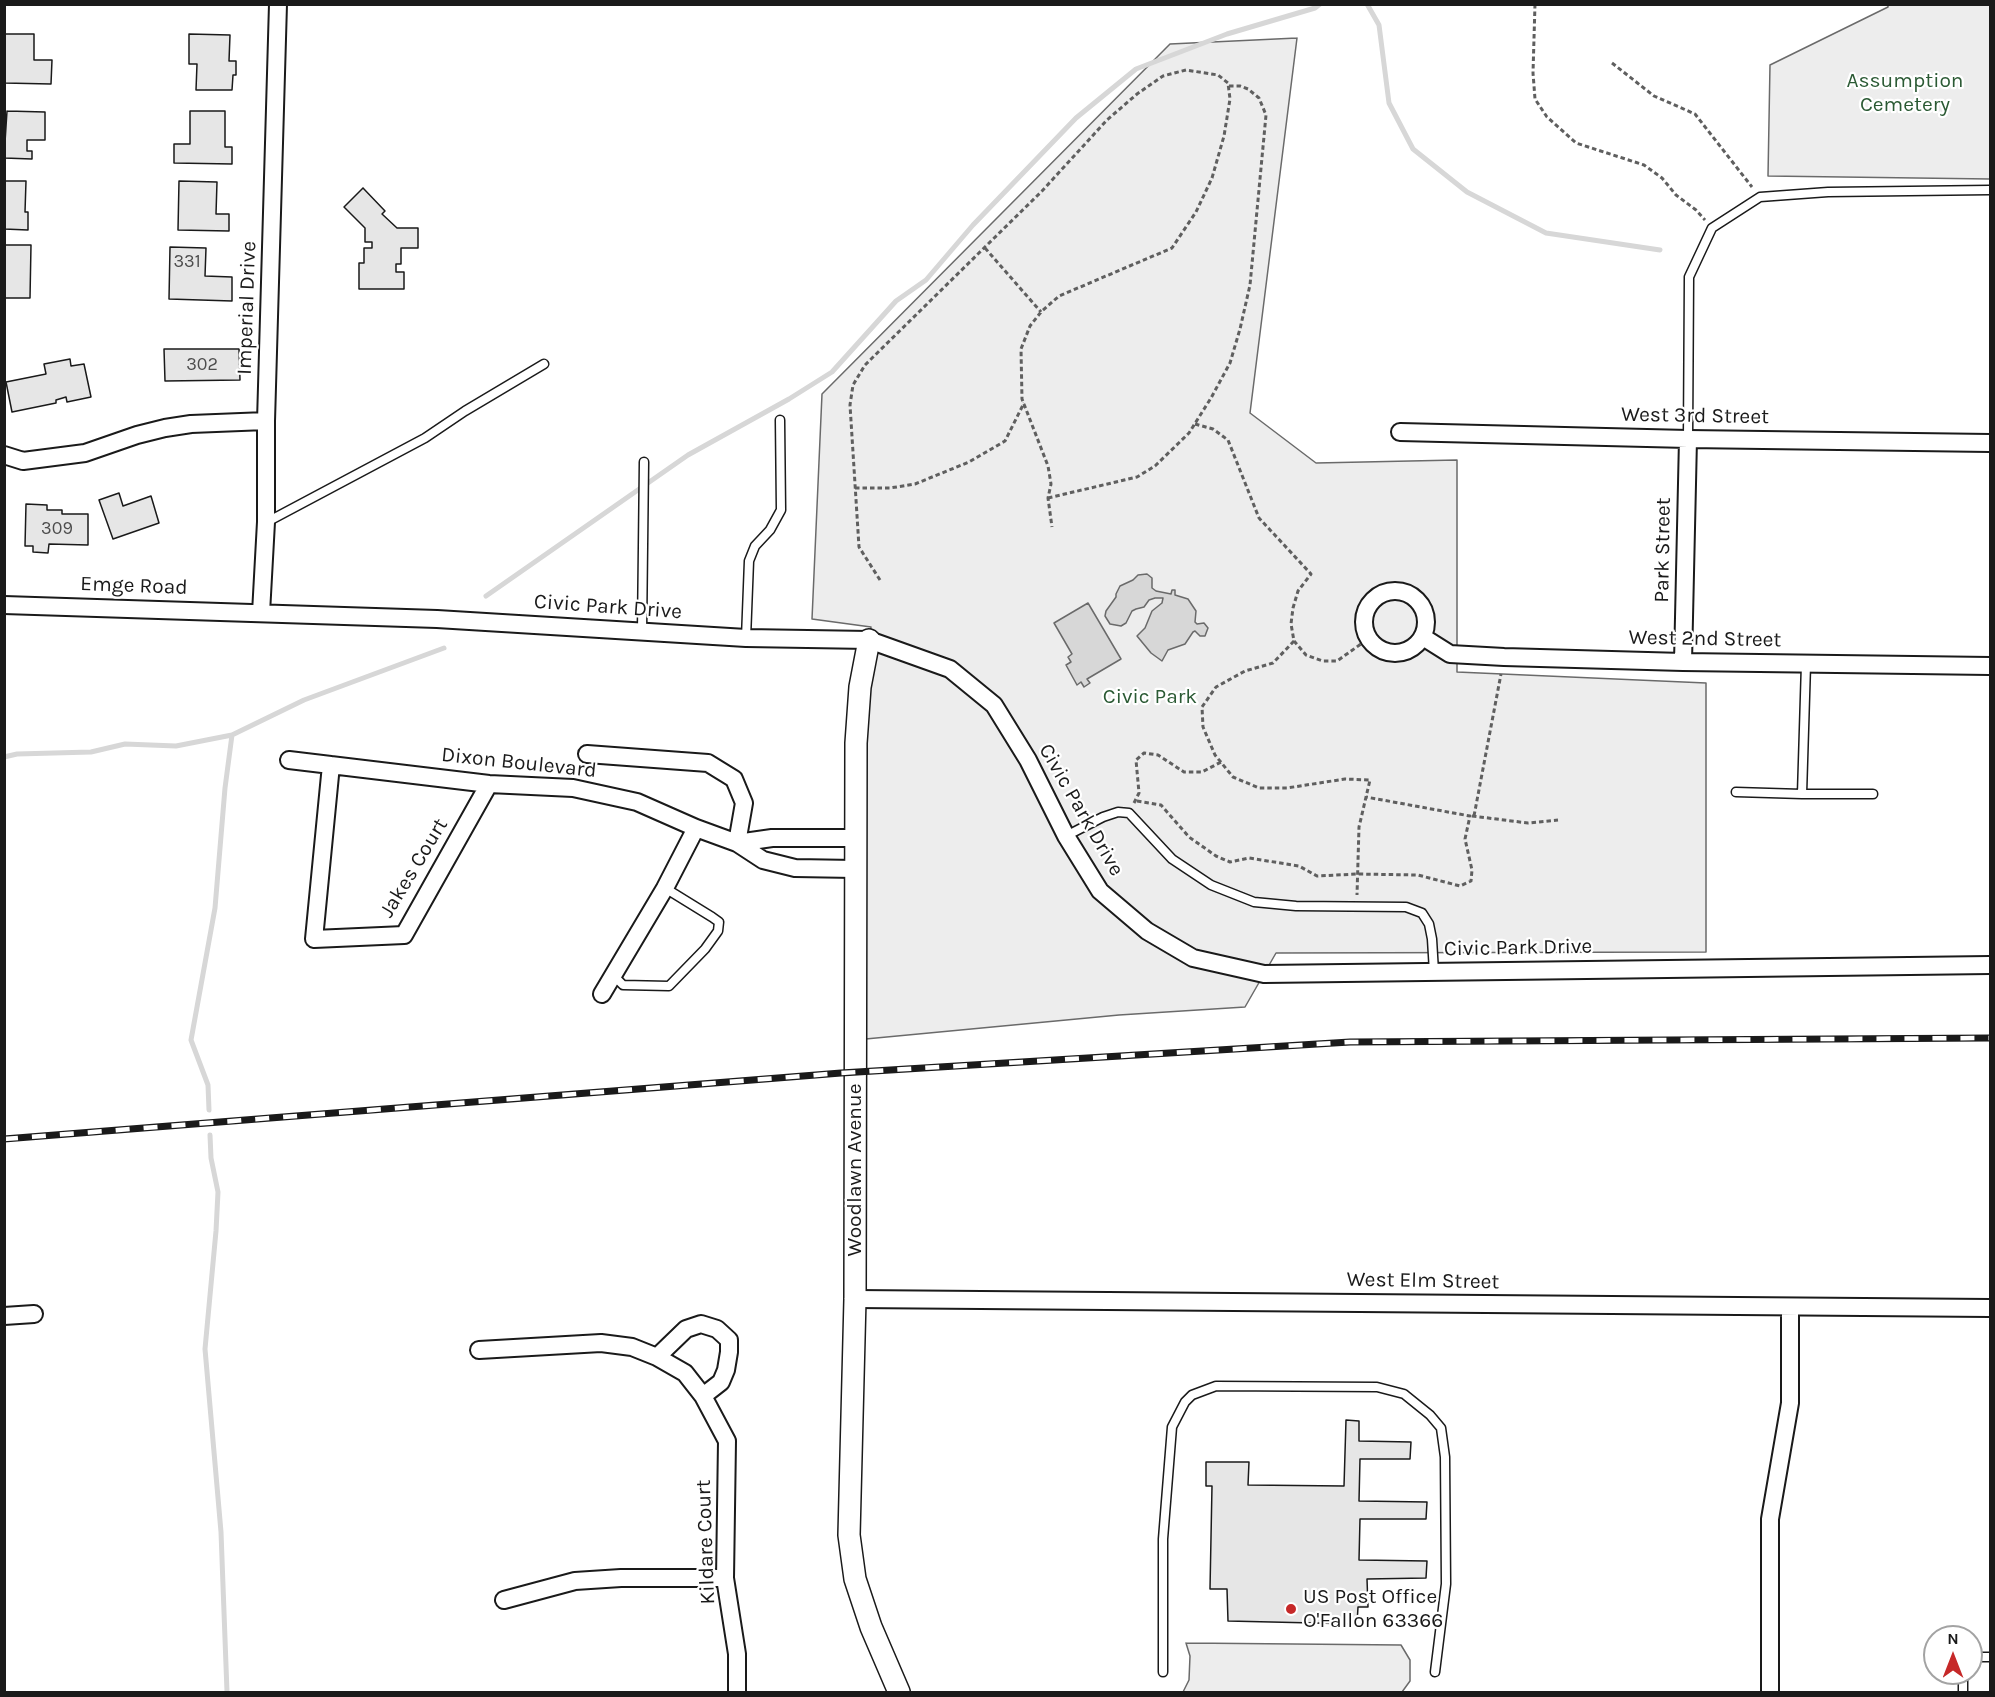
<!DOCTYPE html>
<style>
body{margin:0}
#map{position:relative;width:1995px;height:1697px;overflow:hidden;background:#fff;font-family:Karla,sans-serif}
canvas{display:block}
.frame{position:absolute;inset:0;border:6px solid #1a1a1a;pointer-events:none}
.north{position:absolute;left:1923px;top:1625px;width:60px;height:60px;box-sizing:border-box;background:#fff;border:2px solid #a3a3a3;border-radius:50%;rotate:0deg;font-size:16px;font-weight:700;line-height:24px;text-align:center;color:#1a1a1a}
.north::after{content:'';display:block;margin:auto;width:21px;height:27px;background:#c62828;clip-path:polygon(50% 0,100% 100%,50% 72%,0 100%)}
</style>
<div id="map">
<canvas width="1995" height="1697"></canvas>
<div class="frame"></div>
<div class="north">N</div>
</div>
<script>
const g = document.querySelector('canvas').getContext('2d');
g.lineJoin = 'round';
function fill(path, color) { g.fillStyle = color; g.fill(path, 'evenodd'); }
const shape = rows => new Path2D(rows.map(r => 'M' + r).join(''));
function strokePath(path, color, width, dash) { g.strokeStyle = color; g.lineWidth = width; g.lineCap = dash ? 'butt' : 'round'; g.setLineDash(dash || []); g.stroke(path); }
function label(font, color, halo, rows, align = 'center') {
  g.font = font + ' Karla,sans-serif'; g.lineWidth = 4.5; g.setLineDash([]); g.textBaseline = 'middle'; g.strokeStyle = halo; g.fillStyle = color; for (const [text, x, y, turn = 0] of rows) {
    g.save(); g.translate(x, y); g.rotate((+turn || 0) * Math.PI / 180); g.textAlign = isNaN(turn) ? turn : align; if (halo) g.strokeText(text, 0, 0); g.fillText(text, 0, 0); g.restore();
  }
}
const built = shape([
 [1888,5,1990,5,1990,179,1768,176,1770,65,1888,7,1888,5],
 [1297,38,1250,413,1316,463,1457,460,1457,672,1706,683,1706,952,1276,953,1245,1007,1119,1015,855,1040,860,687,871,627,812,619,822,394,1170,44,1297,38],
 [1186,1643,1401,1645,1410,1660,1410,1681,1402,1692,1183,1692,1189,1680,1190,1656,1186,1643]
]);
fill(built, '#ededed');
strokePath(built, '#6a6a6a', 1.5);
const water = shape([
 [1147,574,1152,578,1152,588,1156,591,1171,594,1172,590,1175,590,1175,595,1188,599,1196,611,1195,622,1197,624,1204,623,1208,628,1205,636,1200,636,1195,631,1193,632,1185,644,1168,650,1162,661,1151,653,1137,636,1145,628,1152,611,1162,603,1163,598,1155,598,1149,600,1144,607,1136,609,1132,611,1126,623,1121,626,1110,624,1105,616,1106,611,1116,597,1116,594,1120,586,1133,580,1138,575,1147,574],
 [1088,603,1121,659,1087,679,1090,683,1084,687,1081,682,1077,685,1066,665,1071,662,1068,657,1072,654,1054,623,1088,603]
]);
fill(water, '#d7d7d7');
strokePath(water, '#6a6a6a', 1.5);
strokePath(shape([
 [1367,4,1379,25,1389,103,1413,149,1467,192,1546,233,1660,250],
 [486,596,688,455,789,399,832,372,896,301,926,280,973,225,1076,118,1136,69,1227,34,1315,8,1320,4],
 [4,757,17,754,91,752,125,744,176,746,232,735,304,700,444,648],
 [209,1110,208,1085,191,1040,215,908,225,788,232,735],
 [210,1135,211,1158,218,1192,216,1231,205,1349,221,1532,227,1692]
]), '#d7d7d7', 5);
const building = shape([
 [5,34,34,34,34,60,52,60,51,84,4,83,5,34],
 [189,34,230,35,229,61,236,61,236,75,233,75,232,90,196,90,197,64,189,64,189,34],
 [7,111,45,112,45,140,27,140,27,151,32,151,32,159,4,158,7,111],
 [190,111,225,111,225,147,232,147,232,164,174,163,174,144,190,144,190,111],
 [4,181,26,181,25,212,28,212,28,230,4,229,4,181],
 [179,181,217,182,216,214,229,214,229,231,178,230,179,181],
 [363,188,385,211,382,214,397,228,418,228,418,248,401,248,401,264,396,264,396,272,404,272,404,289,359,289,359,263,364,263,364,248,372,248,372,242,365,242,365,228,344,207,363,188],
 [4,245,31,245,30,298,4,298,4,245],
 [170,247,206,248,205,276,232,277,232,301,169,299,170,247],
 [164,349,239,349,240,380,165,381,164,349],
 [70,359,71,366,84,364,91,397,67,402,66,397,56,400,56,403,12,412,6,382,46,374,44,364,70,359],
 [119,493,123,506,151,496,159,523,113,539,99,500,119,493],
 [26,504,47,505,47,510,62,510,62,514,88,514,88,545,49,544,48,553,33,552,33,546,25,546,26,504],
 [1346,1420,1359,1421,1359,1441,1411,1442,1410,1459,1360,1459,1359,1501,1427,1502,1426,1519,1360,1519,1359,1560,1427,1561,1426,1578,1367,1579,1368,1607,1358,1607,1357,1624,1228,1621,1227,1589,1210,1589,1212,1486,1206,1486,1206,1462,1249,1462,1248,1485,1344,1486,1346,1420]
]);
fill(building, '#e6e6e6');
strokePath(building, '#1a1a1a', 1.5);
const service = shape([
 [1688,439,1689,277,1712,228,1760,197,1828,192,1990,190],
 [267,522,425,438,465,411,544,364],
 [642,631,644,462],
 [746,638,749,561,755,546,770,530,781,510,780,420],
 [1806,664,1802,794,1873,794],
 [1736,792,1802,794],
 [1066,836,1103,817,1118,812,1129,813,1172,859,1211,885,1254,902,1296,906,1406,907,1422,913,1429,924,1432,939,1434,972],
 [613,975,623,985,669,986,705,949,718,931,719,922,712,917,665,888],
 [1971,1657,1990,1657],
 [1163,1672,1163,1539,1172,1427,1185,1402,1192,1395,1216,1386,1377,1387,1404,1394,1430,1415,1441,1428,1445,1457,1446,1584,1435,1672],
 [1963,1673,1963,1692]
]);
const minor = shape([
 [1400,432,1688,439,1990,443],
 [4,455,23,461,85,453,137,435,165,428,191,424,266,421],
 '1364 622a31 31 0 1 1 62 0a31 31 0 1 1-62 0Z',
 [4,605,437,619,746,638,869,640,950,669,994,705,1028,760,1066,836,1100,891,1147,931,1193,958,1264,974,1990,965],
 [261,613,266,522,266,421,278,4],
 [1423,637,1450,654,1504,657,1683,662,1990,666],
 [1683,662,1688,439],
 [587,754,708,763,734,779,744,803,737,843],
 [289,760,489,784,573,788,637,802,696,828,737,843,763,860,795,868,855,869],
 [331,765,314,939,404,935,489,784],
 [737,843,772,838,856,838],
 [602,994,665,888,696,828],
 [855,1299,1990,1308],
 [4,1316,34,1314],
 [479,1350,601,1343,632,1347,657,1357,685,1373,703,1396,727,1441,725,1578,737,1654,737,1692],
 [657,1357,686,1329,701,1324,717,1329,729,1340,729,1352,726,1370,721,1382,703,1396],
 [504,1600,575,1581,621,1578,725,1578],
 [1770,1692,1770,1519,1790,1403,1790,1307]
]);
const tertiary = shape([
 [869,640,860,687,856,743,855,1299,849,1535,855,1579,871,1627,899,1692]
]);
strokePath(service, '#1a1a1a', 11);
strokePath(minor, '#1a1a1a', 20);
strokePath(tertiary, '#1a1a1a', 24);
strokePath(shape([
 [1535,4,1533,73,1535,99,1547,117,1576,143,1644,165,1662,178,1676,195,1696,210,1705,220],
 [1612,63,1654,96,1695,114,1752,187],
 [985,248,1041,312],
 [1195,424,1213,429,1228,440,1259,518,1311,574,1298,591,1293,608,1291,624,1294,641,1306,655,1323,661,1337,661,1368,639],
 [855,488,890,488,915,484,969,462,1005,441,1024,403],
 [1048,498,1137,477,1155,466,1189,433,1211,398,1230,363,1240,329,1250,285,1266,115,1259,98,1248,89,1240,86,1228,86],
 [880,580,859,547,850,405,853,385,865,365,1042,191,1107,120,1137,94,1163,76,1186,70,1218,75,1228,83,1230,99,1224,136,1212,178,1196,212,1172,248,1059,296,1041,312,1030,326,1021,349,1022,399,1048,466,1051,484,1048,498,1052,527],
 [1294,641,1273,663,1245,671,1216,687,1202,707,1203,727,1215,755,1233,777,1259,788,1287,788,1345,779,1370,780,1359,827,1357,895],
 [1137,801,1161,805,1189,837,1216,856,1230,862,1249,858,1299,866,1317,876,1358,874,1418,875,1460,886,1471,881,1472,870,1465,839,1470,816,1366,797],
 [1134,803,1139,793,1136,760,1144,753,1158,755,1184,772,1202,772,1221,762],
 [1472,816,1528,823,1558,820],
 [1474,816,1501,674]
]), '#5f5f5f', 3, [4.5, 3]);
strokePath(service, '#fff', 8);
strokePath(minor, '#fff', 16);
strokePath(tertiary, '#fff', 21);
const rail = shape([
 [4,1139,841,1073,1350,1042,1990,1038]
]);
strokePath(rail, '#1a1a1a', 7);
strokePath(rail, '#fff', 4.5, [14]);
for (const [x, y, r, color] of [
 [1291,1609,6,"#c62828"]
]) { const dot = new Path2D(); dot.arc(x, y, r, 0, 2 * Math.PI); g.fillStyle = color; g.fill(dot); strokePath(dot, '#fff', 2); }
label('18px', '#4d4d4d', null, [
 ["331",187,262],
 ["302",202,365],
 ["309",57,529]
]);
label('21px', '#2b5a34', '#fff', [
 ["Assumption",1905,81],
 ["Cemetery",1905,105],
 ["Civic Park",1150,697]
]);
label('21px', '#1a1a1a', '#fff', [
 ["Imperial Drive",247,308,-88],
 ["West 3rd Street",1695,416,1],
 ["Park Street",1663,550,-89],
 ["Emge Road",134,586,2],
 ["Civic Park Drive",608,607,4],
 ["West 2nd Street",1705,639,1],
 ["Dixon Boulevard",519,763,6],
 ["Civic Park Drive",1081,810,60],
 ["Jakes Court",414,868,-59],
 ["Civic Park Drive",1518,948,-1],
 ["Woodlawn Avenue",855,1170,-90],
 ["West Elm Street",1423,1281,1],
 ["Kildare Court",706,1542,-92]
]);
label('21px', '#1a1a1a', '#fff', [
 ["US Post Office",1303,1597],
 ["O'Fallon 63366",1303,1621]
], 'left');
</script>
